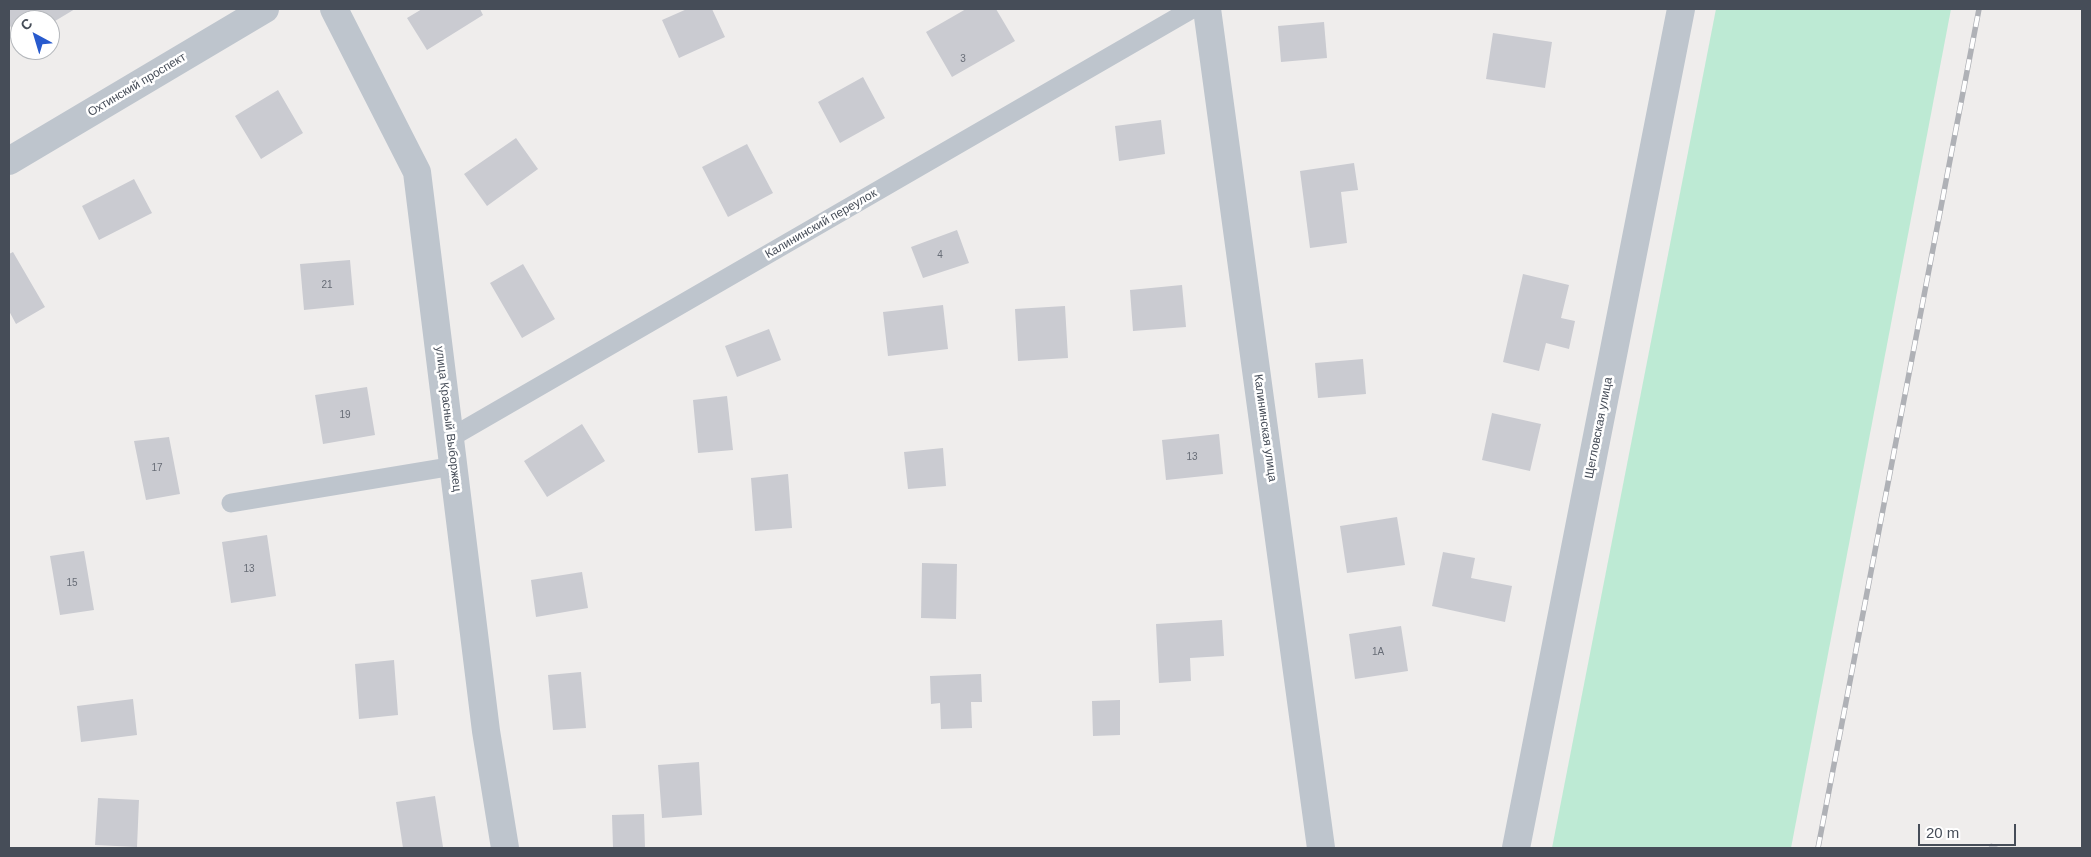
<!DOCTYPE html>
<meta charset="utf-8">
<style>
body{margin:0}
#map{position:relative;width:2091px;height:857px;overflow:hidden;background:#efedec;font-family:Helvetica,sans-serif}
canvas{display:block}
.frame{position:absolute;inset:0;border:10px solid #464d58;pointer-events:none}
.north{position:absolute;left:10px;top:10px;width:50px;height:50px;box-sizing:border-box;background:#fff;border:1px solid #b5b8bc;border-radius:50%;rotate:321deg;font-size:14px;font-weight:700;line-height:20px;text-align:center;color:#464d58}
.north::after{content:'';display:block;margin:auto;width:18px;height:22px;background:#285acd;clip-path:polygon(50% 0,100% 100%,50% 72%,0 100%)}
.scale{position:absolute;left:1918px;top:824px;width:98px;height:22px;box-sizing:border-box;border:2px solid #464d58;border-top:0;padding-left:6px;font-size:15px;line-height:18px;white-space:nowrap;color:#464d58;-webkit-text-stroke:4px #fff;paint-order:stroke}
</style>
<div id="map">
<canvas width="2091" height="857"></canvas>
<div class="frame"></div>
<div class="north">С</div>
<div class="scale">20 m</div>
</div>
<script>
const g = document.querySelector('canvas').getContext('2d');
g.lineJoin = 'round';
function fill(path, color) { g.fillStyle = color; g.fill(path, 'evenodd'); }
const shape = rows => new Path2D(rows.map(r => 'M' + r).join(''));
function strokePath(path, color, width, dash) { g.strokeStyle = color; g.lineWidth = width; g.lineCap = dash ? 'butt' : 'round'; g.setLineDash(dash || []); g.stroke(path); }
function label(font, color, halo, rows, align = 'center') {
  g.font = font + ' Helvetica,sans-serif'; g.lineWidth = 5; g.setLineDash([]); g.textBaseline = 'middle'; g.strokeStyle = halo; g.fillStyle = color; for (const [text, x, y, turn = 0] of rows) {
    g.save(); g.translate(x, y); g.rotate((+turn || 0) * Math.PI / 180); g.textAlign = isNaN(turn) ? turn : align; if (halo) g.strokeText(text, 0, 0); g.fillText(text, 0, 0); g.restore();
  }
}
fill(shape([
 [1716,9,1951,9,1791,848,1552,848]
]), '#bdead4');
fill(shape([
 [9,9,75,9,50,24,50,20,20,20,20,43,9,24],
 [422,9,480,9,483,15,427,50,407,18],
 [687,9,712,9,725,37,679,58,662,20],
 [966,9,996,9,1015,41,952,77,926,32],
 [1324,22,1327,58,1281,62,1278,26],
 [1493,33,1552,42,1545,88,1486,79],
 [863,77,885,118,840,143,818,102],
 [278,90,303,133,261,159,235,116],
 [1161,120,1165,154,1119,161,1115,126],
 [516,138,538,169,487,206,464,174],
 [747,144,773,193,728,217,702,167],
 [1354,163,1358,190,1341,192,1347,243,1310,248,1300,171],
 [134,179,152,213,99,240,82,206],
 [957,230,969,263,923,278,911,247],
 [13,252,45,307,16,324,9,311,9,254],
 [350,260,354,305,304,310,300,264],
 [523,264,555,319,522,338,490,283],
 [1523,274,1569,285,1561,318,1575,321,1569,349,1546,343,1539,371,1503,362],
 [1182,285,1186,327,1133,331,1130,290],
 [943,305,948,349,888,356,883,312],
 [1065,306,1068,358,1018,361,1015,309],
 [769,329,781,360,737,377,725,346],
 [1363,359,1366,394,1318,398,1315,363],
 [367,387,375,435,323,444,315,395],
 [727,396,733,450,698,453,693,400],
 [1492,413,1541,424,1530,471,1482,460],
 [582,424,605,461,547,497,524,461],
 [1219,434,1223,474,1166,480,1162,440],
 [169,437,180,494,146,500,134,441],
 [943,448,946,486,908,489,904,452],
 [788,474,792,528,755,531,751,478],
 [1397,517,1405,565,1347,573,1340,526],
 [267,535,276,596,231,603,222,542],
 [84,551,94,610,60,615,50,556],
 [1443,552,1475,558,1471,578,1512,586,1505,622,1432,606],
 [922,563,957,564,956,619,921,618],
 [582,572,588,608,536,617,531,580],
 [1222,620,1224,656,1190,658,1191,681,1159,683,1156,624],
 [1401,626,1408,671,1355,679,1349,634],
 [394,660,398,715,359,719,355,664],
 [581,672,586,728,553,730,548,675],
 [981,674,982,702,971,702,972,728,941,729,940,703,931,704,930,676],
 [133,699,137,735,81,742,77,706],
 [1120,700,1120,735,1093,736,1092,701],
 [699,762,702,815,662,818,658,765],
 [435,796,443,847,403,848,396,802],
 [98,798,139,800,137,847,95,845],
 [644,814,645,848,613,848,612,815],
 [1991,843,2000,848,1988,848]
]), '#cacbd1');
strokePath(shape([
 [450,438,1192,9],
 [231,503,454,466]
]), '#bec5cd', 19);
strokePath(shape([
 [334,9,417,172,486,731,505,848],
 [1207,9,1321,848],
 [9,161,265,9],
 [1516,848,1681,9]
]), '#bec5cd', 28);
const rail = shape([
 [1818,848,1979,9]
]);
strokePath(rail, '#afb1b6', 5.5);
strokePath(rail, '#fff', 4, [11]);
label('10px', '#676c76', null, [
 ["3",963,59],
 ["4",940,255],
 ["21",327,285],
 ["19",345,415],
 ["13",1192,457],
 ["17",157,468],
 ["13",249,569],
 ["15",72,583],
 ["1А",1378,652]
]);
label('12px', '#464d58', '#fff', [
 ["Охтинский проспект",137,85,-31],
 ["Калининский переулок",821,224,-30],
 ["улица Красный Выборжец",448,419,83],
 ["Калининская улица",1265,428,82],
 ["Щегловская улица",1599,428,-79]
]);
</script>
